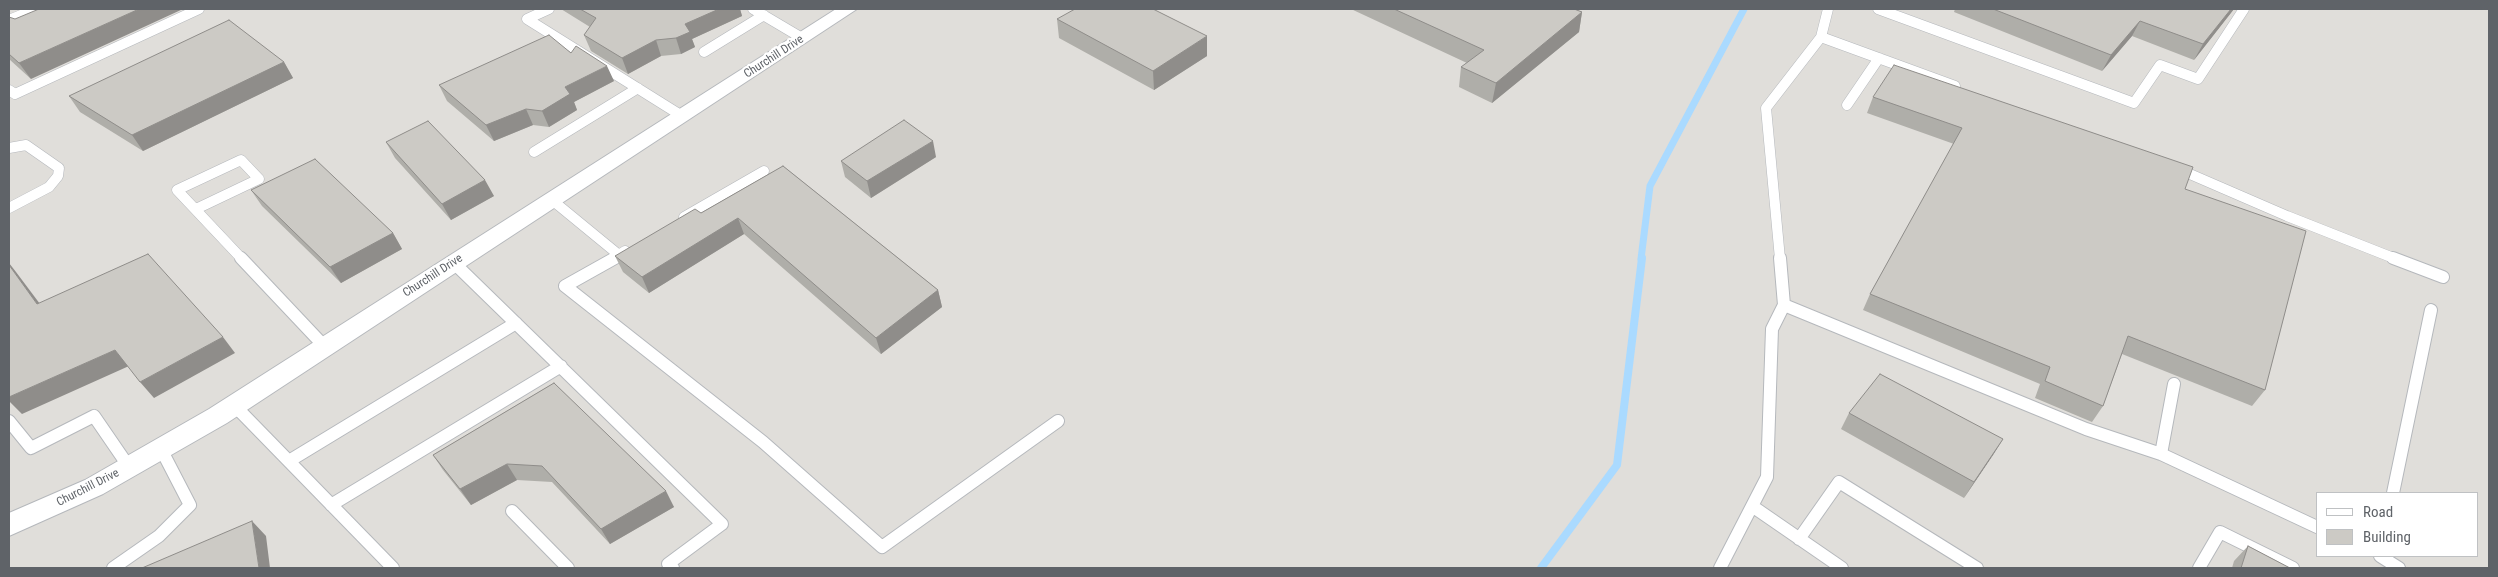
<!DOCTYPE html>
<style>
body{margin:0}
#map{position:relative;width:2498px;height:577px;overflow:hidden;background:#f1efe8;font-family:"Roboto Condensed",sans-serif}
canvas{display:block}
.frame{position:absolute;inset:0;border:10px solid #5f6368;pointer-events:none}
.legend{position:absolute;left:2316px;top:492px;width:162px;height:65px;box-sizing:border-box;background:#fff;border:1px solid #bfc1c3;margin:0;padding:6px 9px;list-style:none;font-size:15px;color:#5f6368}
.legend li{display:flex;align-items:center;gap:10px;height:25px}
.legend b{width:25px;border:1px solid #bfc1c3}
</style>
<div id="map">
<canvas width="2498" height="577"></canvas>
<div class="frame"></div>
<ul class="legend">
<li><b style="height:6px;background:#fff"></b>Road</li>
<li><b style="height:14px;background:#cccac5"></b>Building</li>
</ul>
</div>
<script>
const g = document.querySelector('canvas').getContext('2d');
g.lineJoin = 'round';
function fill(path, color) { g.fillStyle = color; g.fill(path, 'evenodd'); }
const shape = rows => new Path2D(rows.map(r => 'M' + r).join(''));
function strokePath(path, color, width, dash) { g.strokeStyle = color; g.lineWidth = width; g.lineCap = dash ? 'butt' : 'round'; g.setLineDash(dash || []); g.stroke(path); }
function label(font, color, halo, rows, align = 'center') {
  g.font = font + ' "Roboto Condensed",sans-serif'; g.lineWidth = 4.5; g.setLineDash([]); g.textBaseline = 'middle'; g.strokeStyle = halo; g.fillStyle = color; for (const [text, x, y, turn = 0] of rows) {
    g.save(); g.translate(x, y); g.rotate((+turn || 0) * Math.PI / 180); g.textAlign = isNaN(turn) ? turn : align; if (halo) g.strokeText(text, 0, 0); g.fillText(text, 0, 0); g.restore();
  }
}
fill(shape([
 [9,9,2489,9,2489,568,9,568],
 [2317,493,2477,493,2477,556,2317,556]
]), '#e0deda');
strokePath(shape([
 [1641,259,1650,186,1744,9]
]), '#aadaff', 7);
strokePath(shape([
 [1541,568,1617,465,1642,258]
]), '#aadaff', 8);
const laneFar1 = shape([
 [549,9,527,19,682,116],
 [753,9,802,38],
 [1878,9,2134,103,2160,65,2198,79,2244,9],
 [9,20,36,9],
 [1821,37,1955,86],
 [704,52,764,15],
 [9,90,15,94,199,9],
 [1847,105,1879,58],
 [9,148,26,145,59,168,58,176,49,187,9,208],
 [534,152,638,88],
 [2176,168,2287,216,2396,259],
 [552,200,619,255,625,251],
 [196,209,259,179,241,160,177,190,242,259],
 [684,217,764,171],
 [612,259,619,255],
 [1780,259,1766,108,1821,37,1828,9]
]);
const lane = shape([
 [241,258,325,347],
 [615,258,565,286,763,442,882,547,1058,421],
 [1780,258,1784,305,2086,429,2161,454,2317,527],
 [2393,258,2443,277],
 [454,263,722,524,668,564,673,568],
 [234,405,393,568],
 [9,421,31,448,94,416,129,467],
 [2161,454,2174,384],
 [289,461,516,323],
 [2393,493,2431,310],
 [331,505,561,366],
 [1752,506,1842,568],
 [512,511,568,568],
 [1799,539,1839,482,1977,568],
 [2380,556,2399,568],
 [113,568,159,536,190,505,161,449],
 [1720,568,1767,477,1772,329,1784,305],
 [2199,568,2220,532,2293,568]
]);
const street = shape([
 [836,9,857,9,227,423,103,494,9,536,9,513,85,480,209,409,836,9]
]);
strokePath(laneFar1, '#b5b8bc', 11);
strokePath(lane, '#b5b8bc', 14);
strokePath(street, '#b5b8bc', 2);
strokePath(laneFar1, '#fff', 10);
strokePath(lane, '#fff', 12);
fill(street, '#fff');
fill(shape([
 [561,9,740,9,742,16,692,39,695,47,681,54,661,56,628,74,591,51,584,35,590,27],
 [1351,9,1574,9,1582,12,1579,32,1492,103,1459,87,1461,67,1467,63],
 [1955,9,2234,9,2194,60,2132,36,2102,71,1954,12],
 [9,17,31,79,9,59],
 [1057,19,1207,56,1154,90,1059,38],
 [571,53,614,81,574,102,577,110,549,127,533,125,494,141,447,101,439,85],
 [284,62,293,78,143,151,80,112,69,96],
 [1873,97,2185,189,2265,390,2252,406,2122,354,2103,406,2092,422,2035,398,2040,384,1863,310,1870,294,1954,144,1867,113],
 [386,142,494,196,451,220,395,158],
 [936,157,871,198,845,177,841,161],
 [783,166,938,290,942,307,881,354,744,234,649,293,623,272,615,256,701,213],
 [251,190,393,233,402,249,341,283,262,206],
 [554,383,674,507,610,544,552,482,517,480,471,505,443,470,433,455],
 [1849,413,2003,439,1993,455,1964,498,1841,429],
 [2248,546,2290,568,2232,568,2234,561]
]), '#afaea9');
fill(shape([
 [139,9,183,9,31,79,19,63],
 [719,9,740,9,742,16,692,39,695,47,681,54,676,38,685,24],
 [2231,9,2234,9,2194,60,2203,44],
 [1582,12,1579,32,1492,103,1496,83],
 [2140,21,2132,36,2102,71,2111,55],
 [1207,36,1207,56,1154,90,1153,71],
 [656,40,661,56,628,74,622,58],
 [284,62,293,78,143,151,132,135],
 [607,66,614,81,574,102,577,110,549,127,542,111,565,87],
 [526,109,533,125,494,141,486,125],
 [933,141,936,157,871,198,867,181],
 [485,180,494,196,451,220,442,204],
 [738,218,744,234,649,293,642,277],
 [393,233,402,249,341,283,330,267],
 [9,263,16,272,52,320,37,304,9,265],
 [938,290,942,307,881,354,876,338],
 [223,337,235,353,154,398,140,382],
 [115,350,129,366,22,414,9,401,9,397],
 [2003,439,1993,455,1964,498,1974,482],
 [507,464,517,480,471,505,460,489],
 [666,491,674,507,610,544,601,529],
 [252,521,266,536,270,568,259,568]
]), '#8f8d8a');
const building = shape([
 [39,9,139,9,19,63,9,54,9,17,15,19,39,9],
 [580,9,719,9,685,24,690,32,676,38,656,40,622,58,584,35,596,18,580,9],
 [1075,9,1153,9,1207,36,1153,71,1057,19,1075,9],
 [1394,9,1574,9,1582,12,1496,83,1461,67,1484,50,1394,9],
 [1993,9,2231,9,2203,44,2140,21,2111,55,1993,9],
 [229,20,284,62,132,135,69,96,229,20],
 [549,35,571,53,576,46,607,66,565,87,570,94,542,111,526,109,486,125,439,85,549,35],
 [1894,65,2193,167,2185,189,2306,231,2265,390,2128,336,2103,406,2045,381,2050,367,1870,294,1962,128,1873,97,1894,65],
 [904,120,933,141,867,181,841,161,904,120],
 [428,121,485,180,442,204,386,142,428,121],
 [315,159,393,233,330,267,251,190,315,159],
 [783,166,938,290,876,338,738,218,642,277,615,256,695,209,701,213,783,166],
 [148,254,223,337,140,382,115,350,9,397,9,265,37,304,148,254],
 [1880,374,2003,439,1974,482,1849,413,1880,374],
 [554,383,666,491,601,529,542,466,507,464,460,489,433,455,554,383],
 [252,521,259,568,142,568,252,521],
 [2248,546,2290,568,2241,568,2248,546]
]);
fill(building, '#cccac5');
strokePath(building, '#8f8d8a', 1);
label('12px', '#5f6368', '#fff', [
 ["Churchill Drive",774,57,-33],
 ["Churchill Drive",433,276,-33],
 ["Churchill Drive",88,488,-27]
]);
</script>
